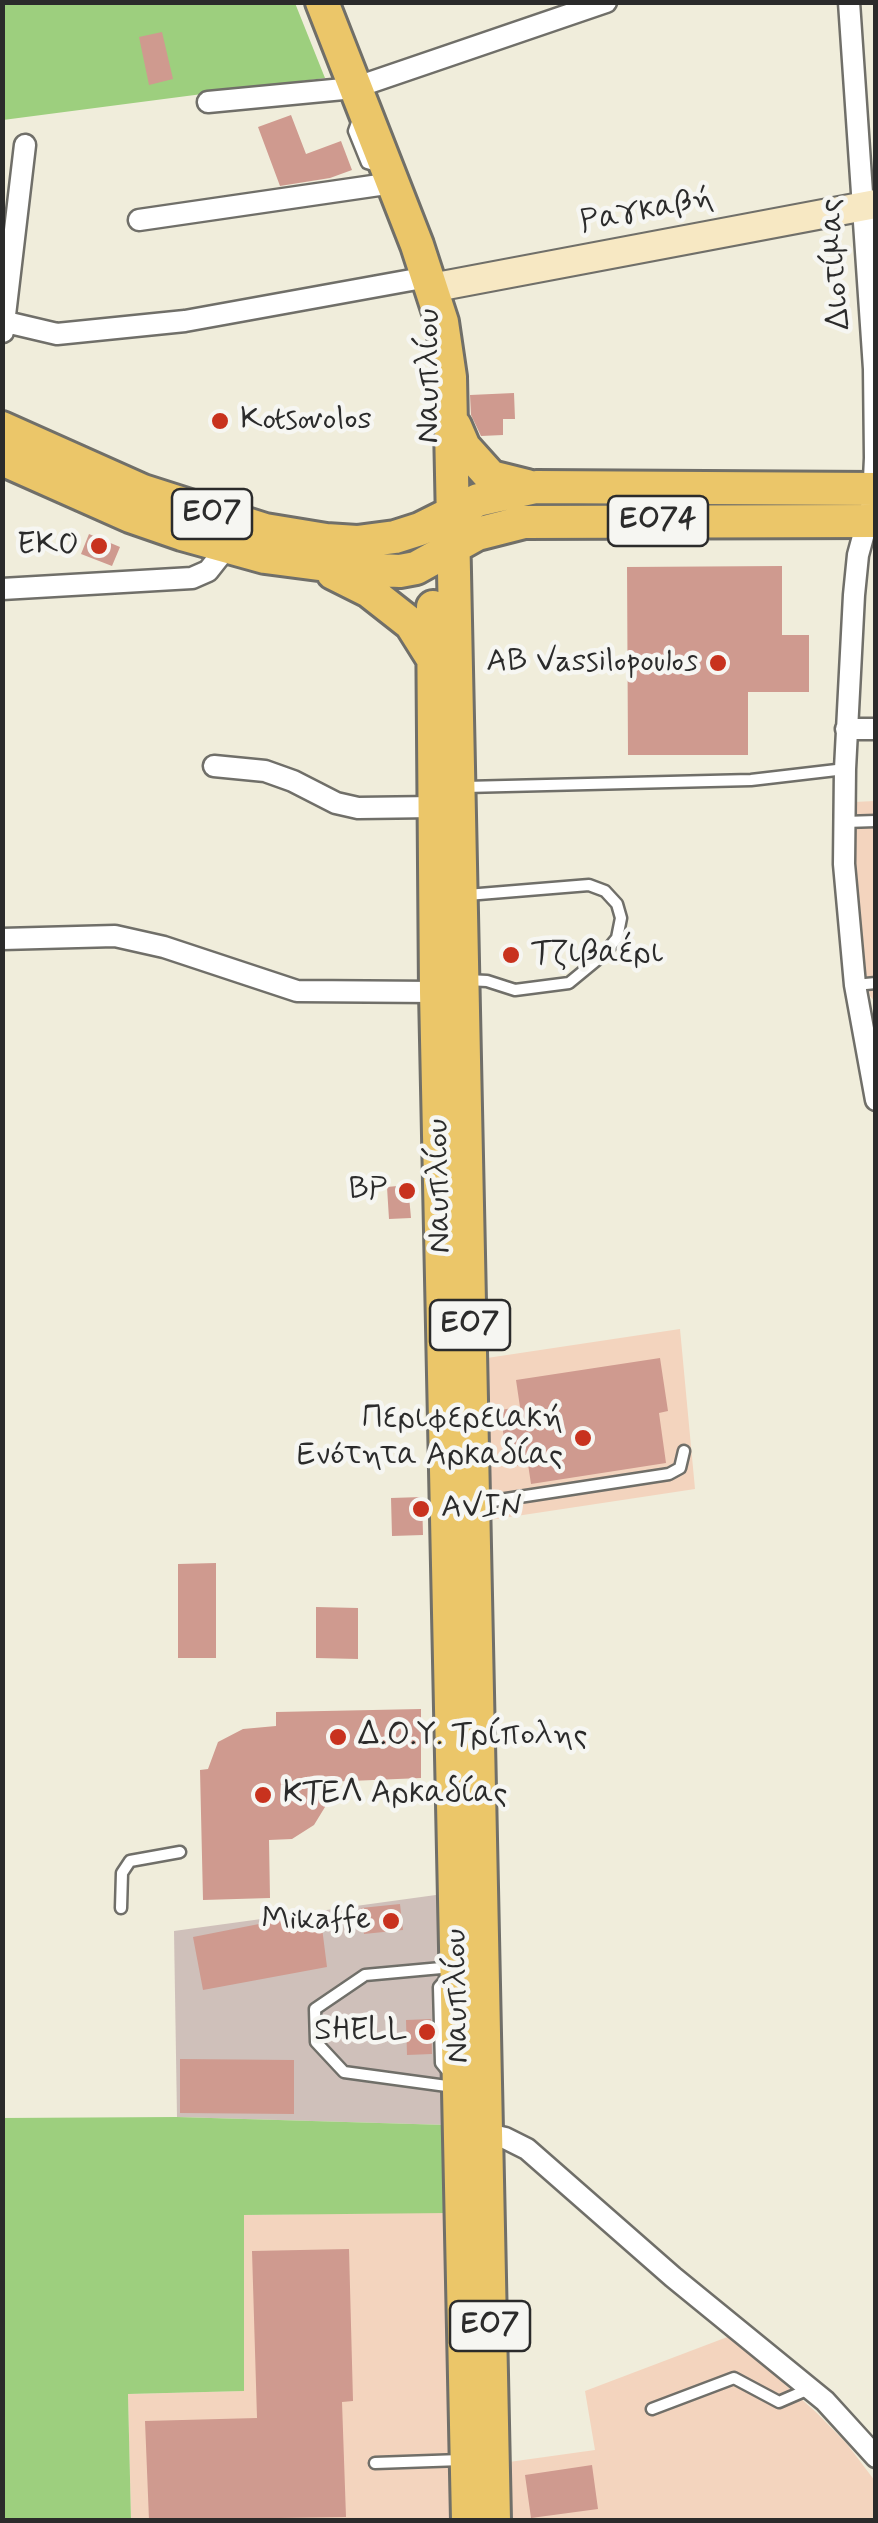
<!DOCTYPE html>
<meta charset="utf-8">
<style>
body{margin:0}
#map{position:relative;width:878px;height:2523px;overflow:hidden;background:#f0eddb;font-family:Mynerve,sans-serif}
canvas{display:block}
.frame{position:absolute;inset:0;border:5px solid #2b2b2b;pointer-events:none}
</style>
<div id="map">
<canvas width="878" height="2523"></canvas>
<div class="frame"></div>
</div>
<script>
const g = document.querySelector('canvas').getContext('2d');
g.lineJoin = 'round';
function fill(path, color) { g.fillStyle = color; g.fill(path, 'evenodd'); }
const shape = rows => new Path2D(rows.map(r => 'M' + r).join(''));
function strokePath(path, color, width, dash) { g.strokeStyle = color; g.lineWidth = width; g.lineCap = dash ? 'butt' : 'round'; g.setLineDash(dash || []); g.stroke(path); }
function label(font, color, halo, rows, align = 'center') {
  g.font = font + ' Mynerve,sans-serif'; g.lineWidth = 9; g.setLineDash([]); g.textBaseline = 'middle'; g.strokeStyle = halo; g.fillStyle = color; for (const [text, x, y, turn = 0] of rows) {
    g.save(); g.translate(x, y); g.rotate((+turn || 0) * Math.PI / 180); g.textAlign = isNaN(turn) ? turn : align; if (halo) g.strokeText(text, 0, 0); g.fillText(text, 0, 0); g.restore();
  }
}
fill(shape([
 [875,801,875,1002,870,996,855,909,854,802],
 [680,1329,695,1489,490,1520,487,1358],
 [448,2212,450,2465,509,2462,595,2450,585,2391,730,2336,817,2413,847,2444,875,2481,875,2520,131,2520,128,2394,244,2391,244,2215]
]), '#f3d4be');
fill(shape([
 [443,1894,447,2125,177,2117,174,1931]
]), '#cfc0ba');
fill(shape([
 [2,3,295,3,325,78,3,120],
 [177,2117,447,2125,448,2213,244,2215,244,2391,128,2394,131,2520,3,2520,2,2118]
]), '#9dcf7e');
fill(shape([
 [162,32,173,79,149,85,139,37],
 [291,115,306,154,341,141,352,170,330,178,280,186,258,127],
 [514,393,515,419,503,419,503,435,481,436,471,415,470,395],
 [89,534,120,547,112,566,81,554],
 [782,566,782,635,809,635,809,692,748,692,748,755,628,755,627,567],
 [408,1185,411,1218,389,1219,387,1187],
 [660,1358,668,1411,659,1413,666,1463,531,1484,528,1464,508,1467,500,1410,520,1407,516,1380],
 [422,1497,423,1535,392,1536,391,1498],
 [216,1563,216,1658,178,1658,178,1564],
 [316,1607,358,1608,358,1659,316,1658],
 [421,1709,421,1778,326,1782,325,1807,314,1825,292,1839,269,1840,270,1898,203,1900,200,1770,208,1769,218,1742,243,1729,276,1726,276,1712],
 [400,1904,403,1930,364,1934,361,1908],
 [320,1912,327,1967,203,1990,193,1937],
 [431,2019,432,2054,407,2055,406,2020],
 [180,2059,294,2060,294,2114,180,2113],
 [349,2249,353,2401,342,2402,346,2517,149,2520,145,2421,257,2418,252,2251],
 [592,2465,598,2509,531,2518,525,2475]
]), '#cf9a8f');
const lane = shape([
 [359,117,354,131,367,163,381,167],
 [465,787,751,780,845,769],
 [845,822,876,821],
 [467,895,589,885,605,891,617,904,621,918,617,938,603,955,569,983,515,990,487,981,467,980],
 [855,985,876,983],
 [480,1503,669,1474,680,1468,684,1451],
 [121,1908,122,1873,130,1861,180,1852],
 [452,1967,365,1975,315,2009,316,2042,344,2072,454,2087],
 [447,1978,439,1987,441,2063,450,2074],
 [652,2409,734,2378,779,2402,809,2389],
 [375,2463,461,2460]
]);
const street = shape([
 [849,2,874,369,875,458,873,500,858,555,854,595,845,769,844,864,855,985,876,1100],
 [208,102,354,88,606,2],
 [139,220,393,183],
 [6,322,57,334,185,321,428,277],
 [3,332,25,145],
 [2,589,192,578,208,571,227,547],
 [846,729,876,729],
 [214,766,265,771,293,781,336,803,358,808,435,807],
 [2,939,115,936,164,947,297,991,436,992],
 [479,2132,505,2138,527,2149,673,2277,825,2401,876,2457]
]);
const secondary = shape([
 [431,288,876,204]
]);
const primary = shape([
 [322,2,417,245,442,322,450,377,494,2520],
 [455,426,464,447,491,477,527,486],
 [2,428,143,491,265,530,326,540,357,542,395,537,420,529,478,500,536,487,876,489],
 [2,459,130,516,182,534,265,557,357,569,400,571,416,568,477,534,524,522,876,521],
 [333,573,369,591,411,624,433,659],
 [433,607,436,992,468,2520]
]);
strokePath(lane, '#706f69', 15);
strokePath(street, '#706f69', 25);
strokePath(secondary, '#706f69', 32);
strokePath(primary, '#706f69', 38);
strokePath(lane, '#fff', 10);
strokePath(street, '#fff', 20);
strokePath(secondary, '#f7e8c3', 28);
strokePath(primary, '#ebc669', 32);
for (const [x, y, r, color] of [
 [220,421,10,"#c8321e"],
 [99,546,10,"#c8321e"],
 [718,663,10,"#c8321e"],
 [511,955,10,"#c8321e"],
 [407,1191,10,"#c8321e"],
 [583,1438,10,"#c8321e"],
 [421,1509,10,"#c8321e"],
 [338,1737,10,"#c8321e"],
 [263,1795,10,"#c8321e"],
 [391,1921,10,"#c8321e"],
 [427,2032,10,"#c8321e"]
]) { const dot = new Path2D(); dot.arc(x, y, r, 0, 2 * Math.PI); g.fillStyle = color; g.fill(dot); strokePath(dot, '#f6f6f2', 4); }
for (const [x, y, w] of [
 [212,514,80],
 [658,521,100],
 [470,1325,80],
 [490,2326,80]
]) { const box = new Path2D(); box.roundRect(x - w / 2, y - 25, w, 50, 8); g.fillStyle = '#f6f6f2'; g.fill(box); strokePath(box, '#2b2b2b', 2.5); }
label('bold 30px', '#2b2b2b', null, [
 ["ΕΟ7",212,514],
 ["ΕΟ74",658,521],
 ["ΕΟ7",470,1325],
 ["ΕΟ7",490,2326]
]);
label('32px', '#2b2b2b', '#f6f6f2', [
 ["Ραγκαβή",647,212,-11],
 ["Διοτίμας",837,264,-94],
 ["Ναυπλίου",431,376,-90],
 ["Ναυπλίου",441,1186,-91],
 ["Ναυπλίου",459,1996,-91]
]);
label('32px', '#2b2b2b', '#f6f6f2', [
 ["Kotsovolos",240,421,"left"],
 ["EKO",79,546],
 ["AB Vassilopoulos",698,663],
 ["Τζιβαέρι",531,955,"left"],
 ["BP",387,1191],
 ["Περιφερειακή",563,1420],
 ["Ενότητα Αρκαδίας",563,1457],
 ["AVIN",441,1509,"left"],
 ["Δ.Ο.Υ. Τρίπολης",358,1737,"left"],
 ["ΚΤΕΛ Αρκαδίας",283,1795,"left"],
 ["Mikaffe",371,1921],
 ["SHELL",407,2032]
], 'right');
</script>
